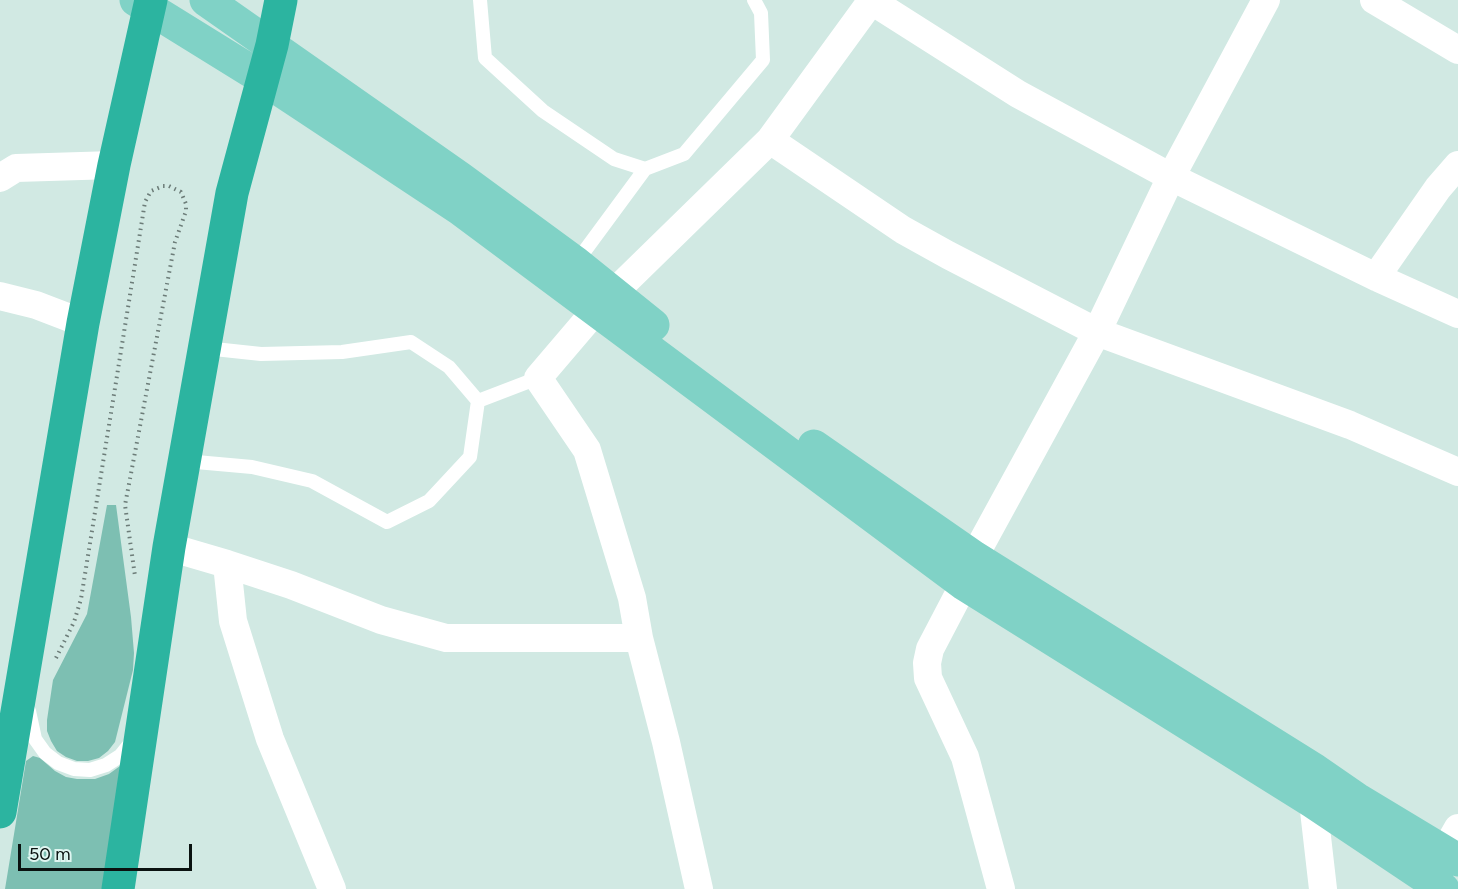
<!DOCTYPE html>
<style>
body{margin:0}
#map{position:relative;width:1458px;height:889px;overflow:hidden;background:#d1e9e3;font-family:Figtree,sans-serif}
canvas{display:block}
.scale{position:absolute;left:18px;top:844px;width:174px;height:27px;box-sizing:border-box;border:3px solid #0a1210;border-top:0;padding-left:8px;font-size:18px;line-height:21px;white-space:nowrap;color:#0a1210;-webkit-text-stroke:4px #dff6f1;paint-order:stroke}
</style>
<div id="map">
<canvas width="1458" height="889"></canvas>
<div class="scale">50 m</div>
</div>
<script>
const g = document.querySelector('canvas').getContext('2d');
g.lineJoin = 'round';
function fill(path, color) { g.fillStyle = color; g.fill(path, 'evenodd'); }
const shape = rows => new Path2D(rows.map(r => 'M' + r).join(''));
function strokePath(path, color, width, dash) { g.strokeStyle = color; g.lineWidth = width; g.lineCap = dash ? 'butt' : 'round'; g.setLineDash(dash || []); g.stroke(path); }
fill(shape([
 [107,505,116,505,131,617,134,653,133,670,115,742,108,751,99,758,88,761,77,761,66,757,57,751,51,741,47,731,47,720,53,680,87,614],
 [33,756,40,758,55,771,66,777,77,779,95,779,109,774,120,766,106,889,5,889,26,761]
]), '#7dbfb2');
strokePath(shape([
 [56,658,74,622,81,599,145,202,151,191,163,186,169,186,181,192,186,204,186,211,175,242,125,505,135,576]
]), '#6c7c78', 4, [1.5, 4.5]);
strokePath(shape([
 [480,0,485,58,543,111,614,159,645,169,684,154,763,60,761,13,754,0],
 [575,264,645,169],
 [478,401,538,378],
 [185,461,252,467,312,481,387,522,429,501,470,457,478,401,449,367,411,342,342,352,261,354,205,348],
 [29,711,35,739,45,753,58,763,74,769,90,770,106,765,120,756,132,741]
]), '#fff', 14);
strokePath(shape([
 [870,0,1018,94,1171,177,1376,277,1458,314],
 [1374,0,1458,50],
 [770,140,903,230,948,255,1097,332,1350,425,1458,472],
 [0,178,16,168,114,165],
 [1376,277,1438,188,1458,165],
 [0,296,36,305,83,323],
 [169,547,227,564,233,621,270,739,332,889],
 [227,564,291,585,381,620,446,638,639,638,666,742,699,889],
 [639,638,632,598,587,450,538,378,596,310,770,140,872,0],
 [1314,787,1313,802,1323,889],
 [1434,870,1458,828],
 [1001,889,965,757,928,678,927,663,930,649,964,584,974,557,1097,332,1171,177,1266,0]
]), '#fff', 28);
strokePath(shape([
 [136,0,262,78,460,209,964,584,1313,802,1443,889],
 [206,0,460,178,576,263,653,325],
 [814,446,974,557,1315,770,1357,799,1458,860]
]), '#80d2c6', 33);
strokePath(shape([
 [0,812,83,323,114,165,151,0],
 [118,889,169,547,232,193,272,45,281,0]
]), '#2cb4a0', 33);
</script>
